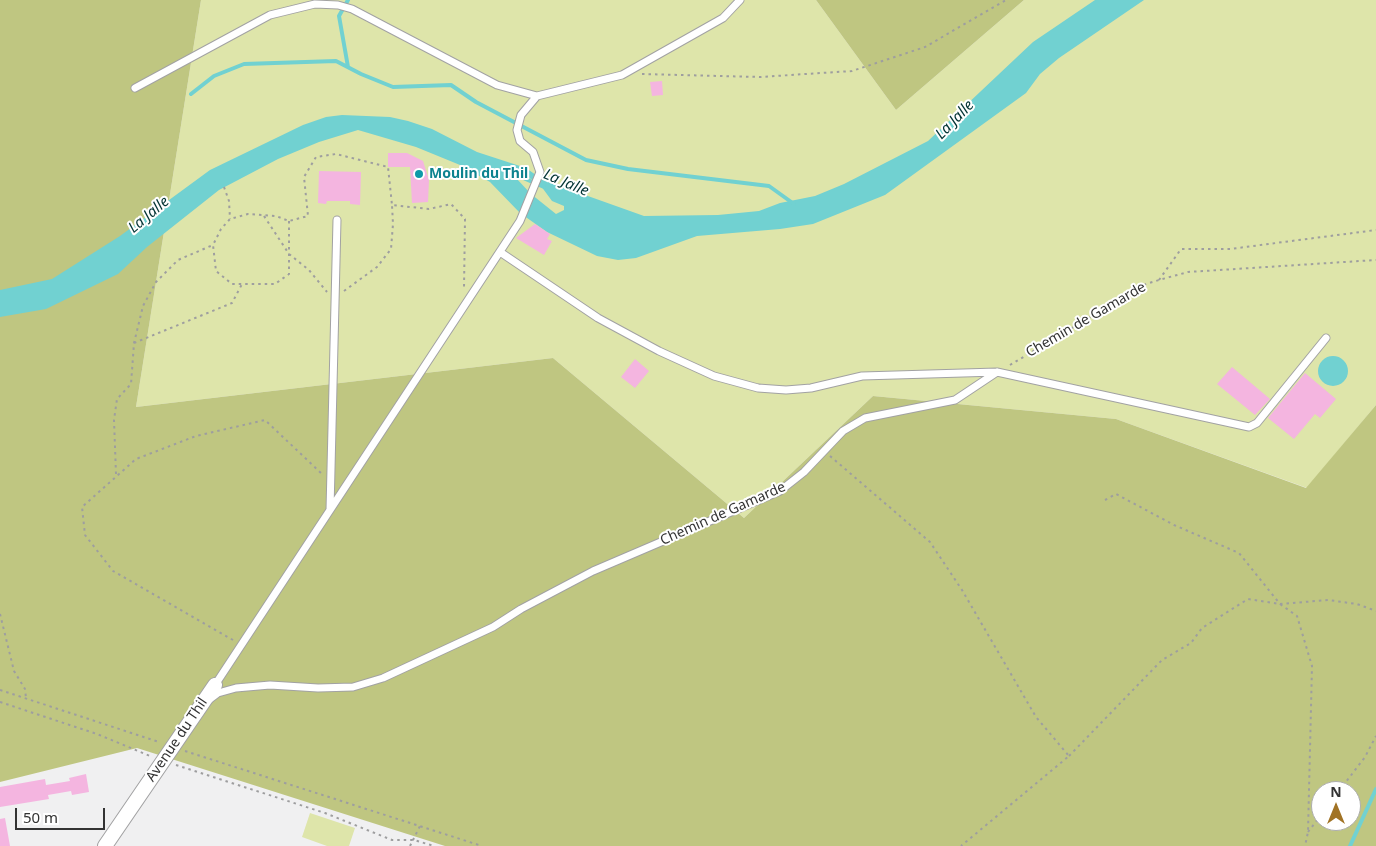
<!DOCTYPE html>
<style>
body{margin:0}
#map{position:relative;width:1376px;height:846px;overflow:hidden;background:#f0f0f1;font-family:"Noto Sans",sans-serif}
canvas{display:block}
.north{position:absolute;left:1311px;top:781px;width:50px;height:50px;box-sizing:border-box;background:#fff;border:1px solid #adadad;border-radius:50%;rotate:0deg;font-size:14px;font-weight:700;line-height:20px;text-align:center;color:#333}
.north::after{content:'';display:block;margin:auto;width:18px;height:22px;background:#a17325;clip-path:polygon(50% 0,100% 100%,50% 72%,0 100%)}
.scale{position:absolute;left:15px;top:808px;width:90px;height:22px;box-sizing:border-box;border:2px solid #333;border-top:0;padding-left:6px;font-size:15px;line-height:18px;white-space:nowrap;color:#333;-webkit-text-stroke:4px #fff;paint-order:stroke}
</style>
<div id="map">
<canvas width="1376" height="846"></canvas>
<div class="north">N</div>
<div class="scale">50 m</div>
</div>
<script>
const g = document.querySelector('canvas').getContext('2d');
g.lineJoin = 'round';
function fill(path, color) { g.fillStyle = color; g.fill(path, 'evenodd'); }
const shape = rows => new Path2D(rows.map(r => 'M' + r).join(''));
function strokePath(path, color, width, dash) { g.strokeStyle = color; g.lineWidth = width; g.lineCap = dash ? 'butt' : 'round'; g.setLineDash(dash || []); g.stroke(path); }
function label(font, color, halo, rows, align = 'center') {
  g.font = font + ' "Noto Sans",sans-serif'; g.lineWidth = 4; g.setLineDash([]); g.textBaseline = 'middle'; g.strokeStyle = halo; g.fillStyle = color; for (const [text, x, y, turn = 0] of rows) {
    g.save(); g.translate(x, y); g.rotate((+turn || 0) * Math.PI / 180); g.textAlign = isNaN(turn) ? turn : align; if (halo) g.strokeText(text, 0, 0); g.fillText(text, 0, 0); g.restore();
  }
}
fill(shape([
 [201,0,816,0,896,110,1024,0,1376,0,1376,405,1307,488,1116,419,873,396,744,518,553,358,136,407],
 [310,813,355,828,349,846,327,846,302,837]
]), '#dee5aa');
fill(shape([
 [0,0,201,0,136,407,553,358,744,518,873,396,1116,419,1306,488,1376,405,1376,846,445,846,137,748,0,782],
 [1321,791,1351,791,1351,821,1321,821],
 [816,0,1024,0,896,110]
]), '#bfc681');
fill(shape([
 [1095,0,1144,0,1059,58,1040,74,1026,93,885,195,813,224,780,229,697,236,636,258,618,260,597,256,547,232,520,213,490,182,460,165,416,147,358,130,319,142,278,159,219,190,147,247,118,274,46,309,0,317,0,290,52,279,120,236,210,170,303,125,326,117,342,115,390,117,408,121,432,129,477,152,526,168,543,180,644,216,718,215,759,211,780,203,815,196,844,184,928,141,1033,42],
 [521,172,541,186,552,201,564,206,564,210,556,214,531,194,516,178],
 '1318 371a15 15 0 1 1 30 0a15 15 0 1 1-30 0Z'
]), '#71d1d1');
strokePath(shape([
 [348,0,339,16,348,67],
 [191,94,214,76,244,64,336,61,361,74,393,87,451,85,476,102,586,160,628,169,769,186,794,204],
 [514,174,544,187],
 [1350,846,1376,789]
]), '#71d1d1', 4);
fill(shape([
 [662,81,663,95,652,96,650,82],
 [388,153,407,153,423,161,429,180,428,202,412,203,410,167,388,167],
 [319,171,361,172,360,205,350,204,350,201,327,201,326,204,318,203],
 [535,224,550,234,547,239,552,241,544,255,516,238],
 [635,359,649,371,635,388,621,377],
 [1232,367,1270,399,1255,415,1217,384],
 [1305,373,1336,399,1320,418,1315,414,1294,439,1268,418],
 [86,774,89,792,72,795,71,791,48,795,49,799,0,807,0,787,45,779,46,785,70,781,69,778],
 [5,818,10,846,0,846,0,819]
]), '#f4b5e0');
const service = shape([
 [135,88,270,15,315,4,338,5,352,9,497,85,537,96],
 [500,252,598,318,659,351,714,376,758,388,786,390,811,388,862,376,997,372,1249,427,1257,423,1326,338],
 [330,510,337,220],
 [215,685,520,221,540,172,533,152,520,141,517,130,521,115,537,96,622,75,723,18,740,0],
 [210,699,218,693,236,688,270,685,318,688,353,687,383,678,493,627,521,609,593,571,780,491,804,472,843,431,865,418,955,400,997,372]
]);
const minor = shape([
 [105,846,215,685]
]);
strokePath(service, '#a2a2a3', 9);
strokePath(minor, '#a2a2a3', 16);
strokePath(shape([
 [642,74,760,77,852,71,925,47,1006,0],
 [224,187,229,201,230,219],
 [264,216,289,254,309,270,327,292],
 [289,221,289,274,275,284,232,284,216,271,213,245,221,229,230,219,248,214,276,216,289,221,308,216,304,177,316,157,336,154,388,167,392,205,429,209,451,204,465,219,464,288],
 [1159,280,1181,249,1230,249,1376,230],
 [344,291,377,267,391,249,393,224,392,205],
 [134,343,232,303,242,284],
 [1010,365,1146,284,1159,280,1188,272,1376,260],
 [830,456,930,542,962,590,1036,717,1069,756,961,846],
 [116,474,114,420,117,399,131,384,134,343,143,306,156,282,178,260,213,245],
 [1105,500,1116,494,1174,525,1239,553,1280,604,1328,600,1357,604,1376,611],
 [0,614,14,671,25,689,26,698],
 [233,640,113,571,85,535,82,507,136,459,196,436,265,420,322,474],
 [0,690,159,742],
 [0,702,97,734,150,756],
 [185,751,482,846],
 [1069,756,1162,660,1191,643,1202,628,1248,599,1280,604,1297,616,1312,666,1308,832,1305,846],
 [176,765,325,813,392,840,414,840,434,846],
 [1339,791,1365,757,1376,736],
 [1308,832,1321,815],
 [410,846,420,826]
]), '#9e9e9f', 2, [2.5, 4]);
strokePath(service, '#fff', 7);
strokePath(minor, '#fff', 14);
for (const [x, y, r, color] of [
 [419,174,5,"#0f9aa8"]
]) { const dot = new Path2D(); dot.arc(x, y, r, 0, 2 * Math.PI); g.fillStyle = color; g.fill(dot); strokePath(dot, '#fff', 2); }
label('bold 14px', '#0d838f', '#fff', [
 ["Moulin du Thil",429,174]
], 'left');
label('14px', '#333', '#fff', [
 ["Chemin de Gamarde",1086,320,-30],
 ["Chemin de Gamarde",723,514,-24],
 ["Avenue du Thil",177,740,-56]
]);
label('italic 15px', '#023333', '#fff', [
 ["La Jalle",955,120,-46],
 ["La Jalle",566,183,23],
 ["La Jalle",149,215,-40]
]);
</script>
